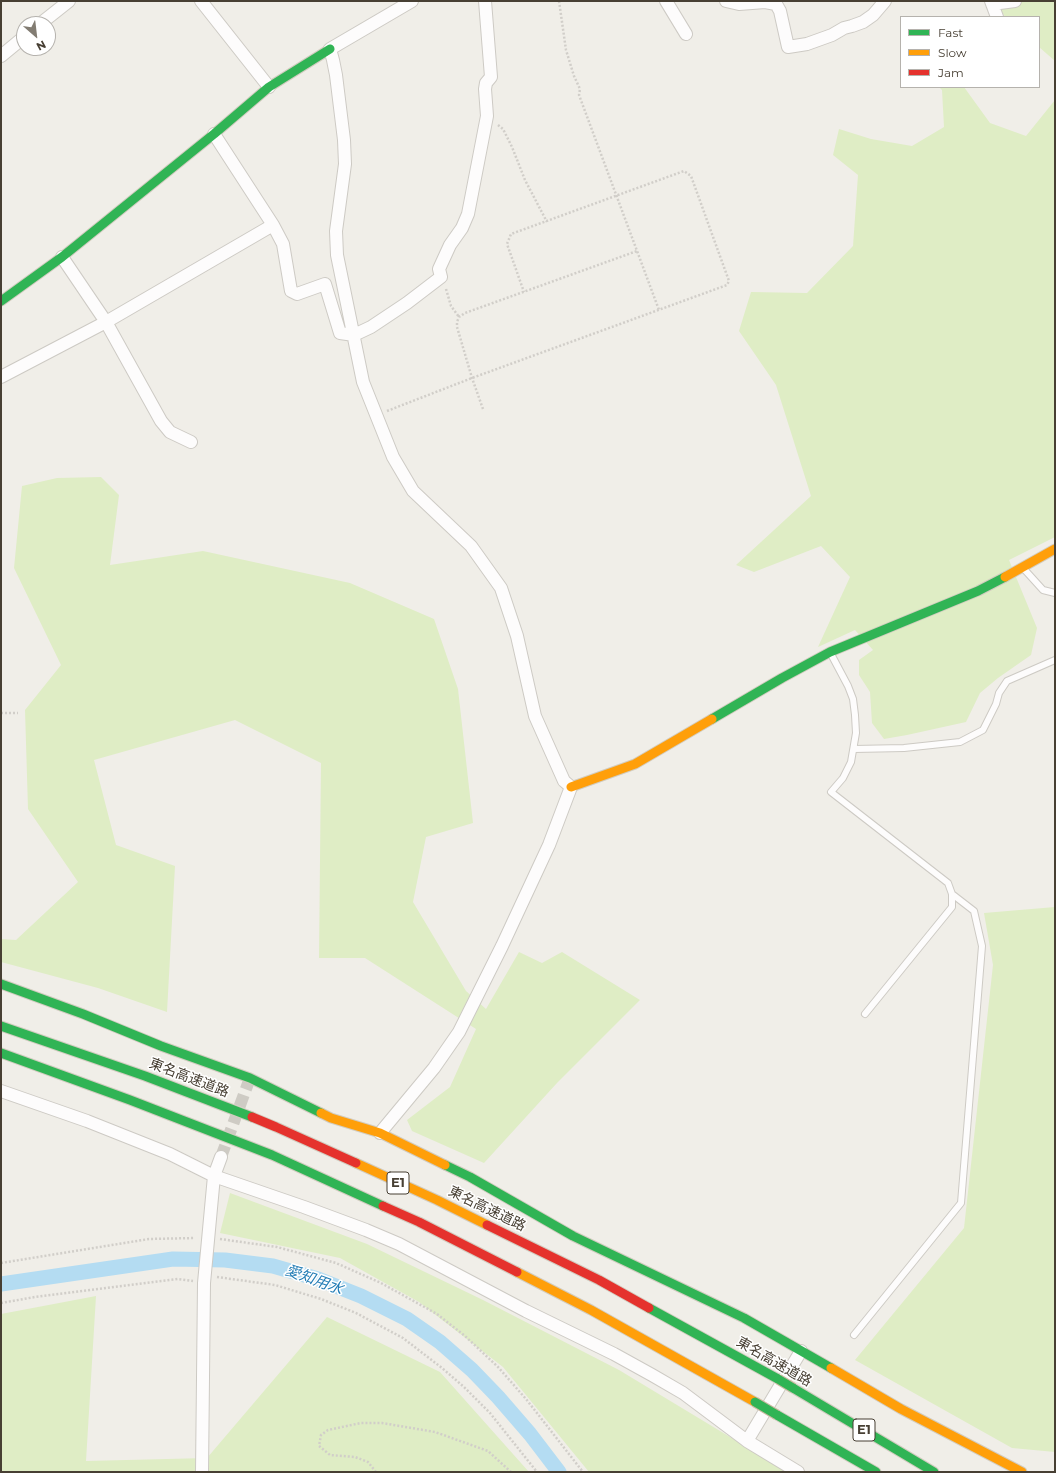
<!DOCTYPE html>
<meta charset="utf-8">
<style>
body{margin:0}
#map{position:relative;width:1056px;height:1473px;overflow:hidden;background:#f0eee8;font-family:Montserrat,sans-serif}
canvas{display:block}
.frame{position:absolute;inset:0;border:2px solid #473f33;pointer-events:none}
.legend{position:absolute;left:900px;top:16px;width:140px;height:72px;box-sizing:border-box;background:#fff;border:1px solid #b5b2ad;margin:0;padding:5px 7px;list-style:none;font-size:12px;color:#473f33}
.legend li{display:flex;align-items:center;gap:8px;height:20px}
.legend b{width:20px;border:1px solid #b5b2ad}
.north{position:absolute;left:16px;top:16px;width:40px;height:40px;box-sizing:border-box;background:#fff;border:1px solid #b5b2ad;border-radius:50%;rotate:152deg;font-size:11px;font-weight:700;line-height:16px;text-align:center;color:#473f33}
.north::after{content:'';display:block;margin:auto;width:14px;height:18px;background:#827c72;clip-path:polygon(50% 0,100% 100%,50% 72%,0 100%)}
</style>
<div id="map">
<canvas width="1056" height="1473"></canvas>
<div class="frame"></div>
<ul class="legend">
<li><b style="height:5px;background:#30b455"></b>Fast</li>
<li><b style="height:5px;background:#ff9f0a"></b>Slow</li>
<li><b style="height:5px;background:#e5322d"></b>Jam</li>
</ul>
<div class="north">N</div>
</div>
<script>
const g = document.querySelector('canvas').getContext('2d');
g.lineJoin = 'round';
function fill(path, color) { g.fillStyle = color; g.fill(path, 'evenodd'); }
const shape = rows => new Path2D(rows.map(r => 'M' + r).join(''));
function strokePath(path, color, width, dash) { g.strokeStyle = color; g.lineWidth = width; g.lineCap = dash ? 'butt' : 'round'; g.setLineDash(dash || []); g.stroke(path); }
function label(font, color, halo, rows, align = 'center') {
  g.font = font + ' Montserrat,"Noto Sans JP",sans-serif'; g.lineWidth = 3; g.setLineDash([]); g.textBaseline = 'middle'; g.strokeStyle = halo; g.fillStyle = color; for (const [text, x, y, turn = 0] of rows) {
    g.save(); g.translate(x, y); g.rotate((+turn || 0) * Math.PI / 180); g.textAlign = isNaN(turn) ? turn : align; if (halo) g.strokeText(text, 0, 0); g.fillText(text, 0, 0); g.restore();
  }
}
fill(shape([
 [995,1,1055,1,1055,61,1039,47,1039,17,1005,17],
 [939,87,964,87,990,123,1026,136,1055,100,1055,537,1009,560,1037,628,1031,655,998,678,980,693,966,722,907,735,884,739,872,723,870,692,859,675,859,660,873,650,855,630,818,647,850,577,821,546,754,572,736,565,811,496,776,385,739,331,751,292,807,293,853,246,858,175,833,155,839,129,871,139,912,146,944,127,942,90],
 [101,477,119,495,110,565,203,551,350,583,434,619,458,689,473,823,426,837,413,902,466,991,486,1009,519,952,542,963,562,952,640,1000,557,1083,484,1163,412,1131,407,1120,450,1087,476,1029,365,958,319,958,321,763,235,720,94,760,116,845,175,866,167,1012,98,988,1,962,1,939,16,940,78,882,28,809,25,710,61,665,14,568,22,486,57,478],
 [1055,907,1055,1452,1012,1448,855,1360,964,1228,993,965,984,913],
 [230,1193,367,1244,483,1300,619,1370,788,1472,589,1472,503,1367,419,1302,340,1258,220,1233],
 [96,1296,86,1461,207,1458,327,1317,440,1372,529,1472,1,1472,1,1314]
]), '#dfedc5');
strokePath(shape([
 [1,1284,173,1259,225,1260,273,1266,318,1279,361,1296,407,1319,440,1342,472,1370,498,1397,530,1434,559,1472]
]), '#b4dcf2', 15);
strokePath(shape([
 [221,1157,250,1078]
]), '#cecbc4', 12, [12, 6]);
const lane = shape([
 [1024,569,1043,590,1055,593],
 [831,654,848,686,853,699,855,715,856,733,851,762,843,778,831,792,948,883,952,894,952,907,865,1014],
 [854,749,904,748,960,742,983,730,996,704,999,693,1007,681,1055,660],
 [854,1335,961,1203,982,946,974,911,952,894]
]);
const street = shape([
 [201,1,269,87],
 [666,1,686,34],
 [726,1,739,4,765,2,776,4,780,11,788,47,807,44,832,35,844,28,852,26,863,22,873,15,885,1],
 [991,1,997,17],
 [992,4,1015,1],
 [40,24,69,1],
 [1,56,24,37],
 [214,134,273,225,283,244,291,291,297,294,325,284,340,333,354,335,371,327,407,303,441,277,439,269,450,245,462,228,468,214,487,116,485,89,486,83,491,77,485,1],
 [62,257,106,322,161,421,170,432,191,442],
 [1,377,106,322,273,225],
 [1,1091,87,1121,170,1154,214,1176,304,1207,366,1230,399,1244,526,1311,614,1354,652,1375,683,1393,747,1441,798,1472],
 [380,1133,434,1068,459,1032,502,946,549,845,571,787,564,781,535,716,517,636,501,588,471,546,413,491,393,457,363,382,337,255,336,231,345,164,344,140,336,75,333,60,330,49,412,1],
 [747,1441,801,1351],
 [202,1472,204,1283,214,1176,221,1157]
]);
const fast = shape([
 [1,301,62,257,214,134,269,87,330,49],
 [712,719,782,678,830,652,978,591,1005,577],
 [1,984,83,1014,161,1046,250,1078,321,1113],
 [1,1026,145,1076,252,1117],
 [1,1053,130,1100,272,1155,383,1206],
 [445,1165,470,1177,573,1236,744,1318,831,1368],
 [649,1308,778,1379],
 [793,1388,934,1472],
 [777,1415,876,1472]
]);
const slow = shape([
 [1005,577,1055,549],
 [571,787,635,764,712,719],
 [321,1113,331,1118,380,1133,445,1165],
 [356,1163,437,1200,487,1225],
 [517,1272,591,1310,755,1402],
 [831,1368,901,1409,1022,1472]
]);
const jam = shape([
 [252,1117,276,1127,356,1163],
 [383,1206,419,1222,517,1272],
 [487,1225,599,1280,649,1308]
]);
strokePath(lane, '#cdcac4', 8);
strokePath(street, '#cdcac4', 14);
strokePath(fast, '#d2ccbf', 11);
strokePath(slow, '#d2ccbf', 11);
strokePath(jam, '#d2ccbf', 11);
strokePath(shape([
 [559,1,566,50,574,76,580,89,579,95,659,310],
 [498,125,503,129,512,147,525,180,547,222],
 [446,289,451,306,459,317],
 [483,409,472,378,457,327,457,322,459,317,465,313,637,251],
 [387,411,472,378,727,285,729,281,691,176,684,171,511,234,507,244,524,292],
 [1,713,18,713],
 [220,1239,277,1247,336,1263,381,1283,437,1314,465,1336,498,1367,526,1399,583,1472],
 [1,1263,149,1239,195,1238],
 [217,1277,275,1285,321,1299,356,1313,403,1338,442,1368,464,1387,490,1413,537,1472],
 [1,1303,35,1297,178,1279,193,1281],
 [376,1472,368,1462,355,1457,330,1455,319,1446,321,1435,328,1430,361,1423,382,1423,435,1432,488,1451,511,1472]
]), '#d1cec9', 2.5, [2, 2]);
strokePath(lane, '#fdfcfc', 6);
strokePath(street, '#fdfcfc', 12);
strokePath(fast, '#30b455', 9);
strokePath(slow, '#ff9f0a', 9);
strokePath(jam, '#e5322d', 9);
const fastBridge = shape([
 [778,1379,793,1388],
 [755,1402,777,1415]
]);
strokePath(fastBridge, '#cbbaa0', 11, []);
strokePath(fastBridge, '#30b455', 9);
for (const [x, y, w] of [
 [398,1183,22],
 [864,1430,22]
]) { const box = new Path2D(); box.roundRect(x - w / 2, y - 11, w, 22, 3); g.fillStyle = '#fff'; g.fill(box); strokePath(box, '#473f33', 1); }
label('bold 13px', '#473f33', null, [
 ["E1",398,1183],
 ["E1",864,1430]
]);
label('14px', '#473f33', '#fff', [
 ["東名高速道路",189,1078,21],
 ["東名高速道路",487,1209,26],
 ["東名高速道路",774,1362,30]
]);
label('italic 15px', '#217cb5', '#fff', [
 ["愛知用水",314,1280,20]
]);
</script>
